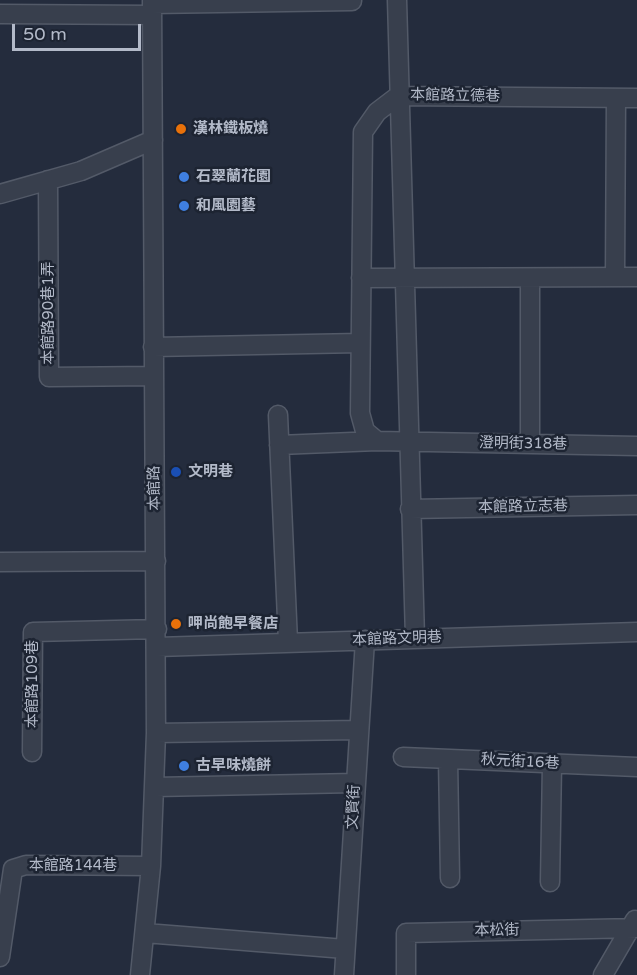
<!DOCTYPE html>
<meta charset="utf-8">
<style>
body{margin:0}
#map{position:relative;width:637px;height:975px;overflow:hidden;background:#242c3d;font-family:"Varela Round",sans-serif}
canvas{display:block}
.scale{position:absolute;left:12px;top:24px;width:129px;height:27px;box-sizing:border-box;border:3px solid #b3bac9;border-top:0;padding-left:8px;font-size:18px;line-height:21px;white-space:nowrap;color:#b3bac9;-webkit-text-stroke:4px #1d2432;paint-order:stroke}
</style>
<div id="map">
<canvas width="637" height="975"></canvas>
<div class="scale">50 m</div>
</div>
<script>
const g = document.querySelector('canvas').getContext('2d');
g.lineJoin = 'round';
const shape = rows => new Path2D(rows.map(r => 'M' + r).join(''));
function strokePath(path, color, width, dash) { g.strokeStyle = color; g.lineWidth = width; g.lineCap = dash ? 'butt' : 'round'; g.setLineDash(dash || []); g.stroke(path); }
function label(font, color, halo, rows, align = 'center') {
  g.font = font + ' "Varela Round","Noto Sans TC",sans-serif'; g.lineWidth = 5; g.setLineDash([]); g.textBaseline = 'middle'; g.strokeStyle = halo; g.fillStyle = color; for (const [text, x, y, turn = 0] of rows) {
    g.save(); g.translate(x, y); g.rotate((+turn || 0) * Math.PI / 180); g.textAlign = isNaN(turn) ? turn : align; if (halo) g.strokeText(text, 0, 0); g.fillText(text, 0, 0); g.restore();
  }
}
const minor = shape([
 [397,0,415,638],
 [152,4,352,1],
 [0,14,152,15],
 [637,98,398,96,377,112,363,132,360,413,365,431,377,441,637,446],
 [48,180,49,377,154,376],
 [0,194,81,171,153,140],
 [615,277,616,98],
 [361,278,637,277],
 [530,278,530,444],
 [153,347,360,343],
 [278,415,288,642],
 [279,445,377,441],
 [410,509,637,505],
 [0,562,156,561],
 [157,647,637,632],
 [156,733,359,730],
 [32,752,33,632,157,629],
 [403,757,637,767],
 [448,759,450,878],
 [155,787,355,783],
 [550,882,552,764],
 [145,933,345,949],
 [0,957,13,869,26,865,151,866],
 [140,975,151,866,156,733,152,0],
 [344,975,365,640],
 [406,975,406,933,637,928],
 [603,975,635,920]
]);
strokePath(minor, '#535a68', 21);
strokePath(minor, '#383f4d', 18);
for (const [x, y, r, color] of [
 [181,129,6,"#e8710a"],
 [184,177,6,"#3f7fe0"],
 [184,206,6,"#3f7fe0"],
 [176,472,6,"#1a4fb4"],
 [176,624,6,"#e8710a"],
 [184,766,6,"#3f7fe0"]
]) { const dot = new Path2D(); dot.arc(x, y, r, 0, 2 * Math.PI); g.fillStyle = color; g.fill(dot); strokePath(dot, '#1d2432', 2); }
label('15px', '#b3bac9', '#1d2432', [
 ["本館路立德巷",455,96,1],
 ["本館路90巷1弄",49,313,-90],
 ["澄明街318巷",523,444,1],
 ["本館路",155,488,-91],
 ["本館路立志巷",523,507,-1],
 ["本館路文明巷",397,639,-2],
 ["本館路109巷",33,684,-90],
 ["秋元街16巷",520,762,3],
 ["文賢街",354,807,-87],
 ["本館路144巷",73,866],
 ["本松街",497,931,-1]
]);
label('bold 15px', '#b3bac9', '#1d2432', [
 ["漢林鐵板燒",193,129],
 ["石翠蘭花園",196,177],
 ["和風園藝",196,206],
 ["文明巷",188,472],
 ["呷尚飽早餐店",188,624],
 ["古早味燒餅",196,766]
], 'left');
</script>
